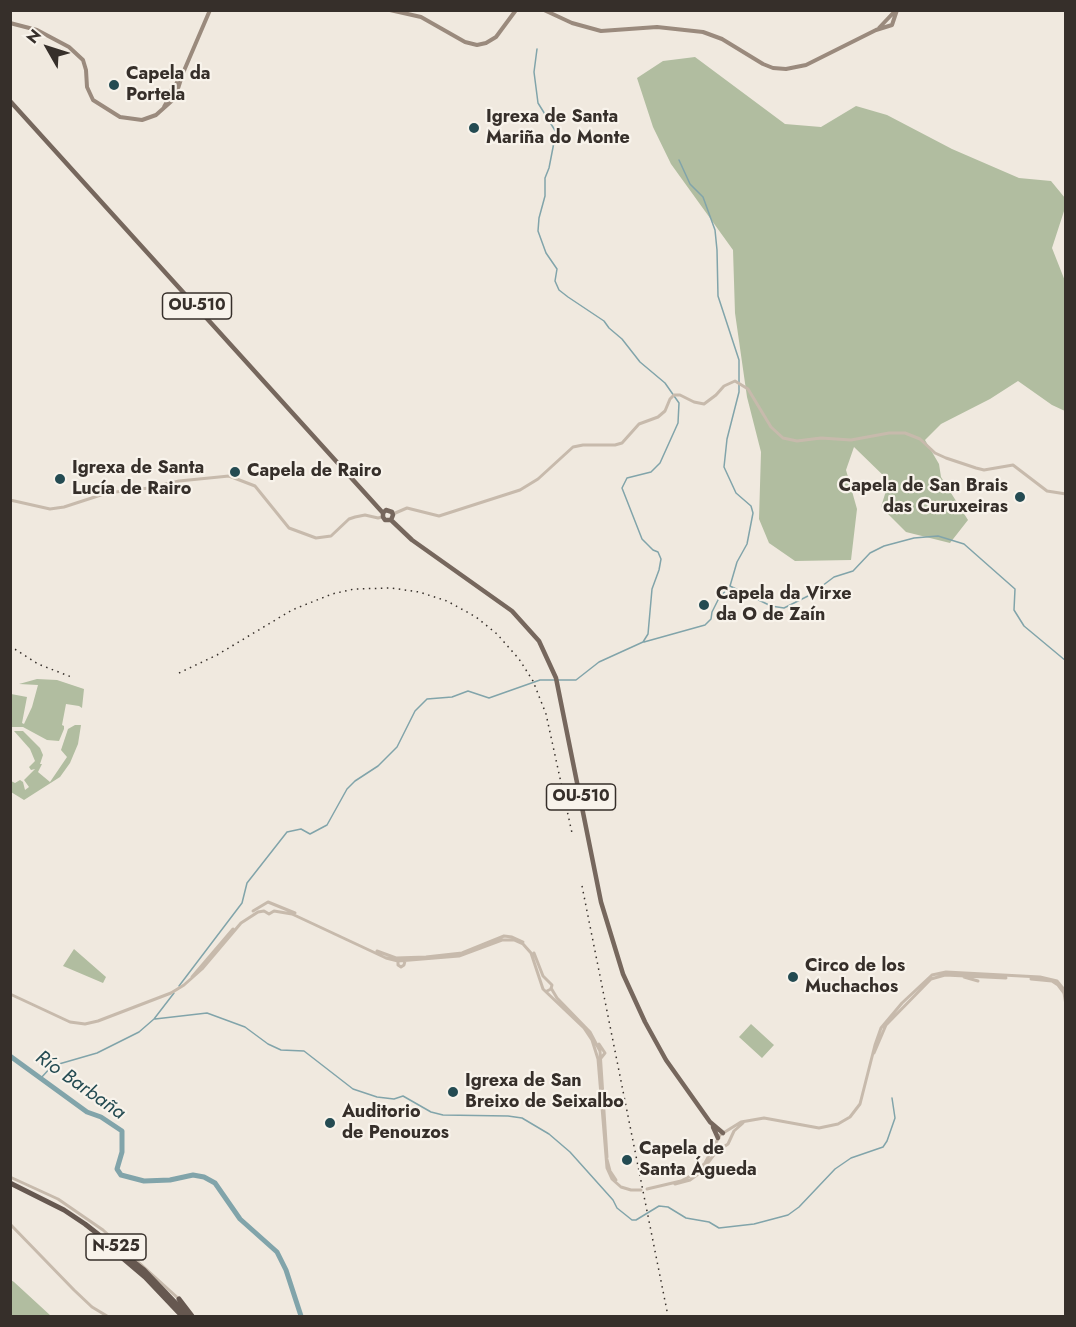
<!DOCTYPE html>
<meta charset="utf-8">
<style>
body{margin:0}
#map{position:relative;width:1076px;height:1327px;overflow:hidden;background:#f0e9df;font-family:Jost,sans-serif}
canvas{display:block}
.frame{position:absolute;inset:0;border:12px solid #362f2a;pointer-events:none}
.north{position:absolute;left:18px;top:18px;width:60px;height:60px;-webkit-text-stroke:4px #f8f3eb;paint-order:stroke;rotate:309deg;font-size:16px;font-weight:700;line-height:24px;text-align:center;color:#362f2a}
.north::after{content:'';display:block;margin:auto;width:21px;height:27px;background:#362f2a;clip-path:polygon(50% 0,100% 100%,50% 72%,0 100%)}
</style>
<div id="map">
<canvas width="1076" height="1327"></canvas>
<div class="frame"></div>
<div class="north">N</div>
</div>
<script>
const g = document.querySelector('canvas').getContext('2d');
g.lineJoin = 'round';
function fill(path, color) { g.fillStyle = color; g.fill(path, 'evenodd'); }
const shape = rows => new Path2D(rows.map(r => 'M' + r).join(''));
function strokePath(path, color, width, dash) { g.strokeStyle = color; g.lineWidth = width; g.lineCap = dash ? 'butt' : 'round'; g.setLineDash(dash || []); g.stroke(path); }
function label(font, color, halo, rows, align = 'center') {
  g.font = font + ' Jost,sans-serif'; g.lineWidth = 4.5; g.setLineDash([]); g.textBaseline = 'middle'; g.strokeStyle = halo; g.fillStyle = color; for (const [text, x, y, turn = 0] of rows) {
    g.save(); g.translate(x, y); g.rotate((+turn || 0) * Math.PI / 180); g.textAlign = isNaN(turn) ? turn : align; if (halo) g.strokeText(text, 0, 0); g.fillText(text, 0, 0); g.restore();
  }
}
fill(shape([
 [695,57,785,124,821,127,856,106,887,115,952,149,1019,178,1051,181,1065,198,1065,208,1052,248,1065,281,1065,411,1052,405,1018,381,990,399,941,424,925,440,939,464,941,477,968,520,950,543,906,532,881,507,889,481,854,447,846,470,857,509,851,560,795,561,769,543,759,519,761,452,747,397,735,313,733,250,671,164,653,127,637,78,663,61],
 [37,679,57,680,84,689,82,708,79,706,66,704,62,725,64,726,64,729,59,741,47,740,23,727,11,727,11,694,27,697,22,723,24,724,32,707,38,685,19,684],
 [75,725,81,725,78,744,70,763,60,777,24,800,11,792,11,781,15,783,20,780,23,782,25,790,29,787,24,780,35,769,31,770,29,767,35,761,30,749,14,731,23,731,40,748,43,755,40,764,42,764,38,772,50,782,67,757,61,750,68,729],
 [74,949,106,977,103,983,63,966],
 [751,1024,774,1045,762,1058,739,1037],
 [11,1280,14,1282,51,1316,11,1316]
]), '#b1bda0');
strokePath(shape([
 [730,586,771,606,784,608,810,595,834,577,853,571,870,553,884,546,914,538,938,536,964,544,1015,589,1014,610,1024,626,1066,661],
 [644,642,705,625,711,619,712,612,719,598,730,586,737,562,747,544,753,513,751,506,736,493,724,467,727,439,739,392,739,360,718,296,717,250,715,230,703,197,690,184,679,160],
 [179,986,242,903,247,883,287,832,301,829,310,834,327,825,347,789,355,781,378,766,397,747,415,711,427,699,452,697,468,691,489,698,540,680,576,680,599,662,643,642,648,634,652,589,659,570,661,559,658,552,653,550,642,539,622,488,627,478,651,472,660,463,678,423,679,403,665,383,640,362,622,339,609,328,604,321,568,297,559,290,555,281,557,269,546,253,538,231,539,218,545,196,545,178,549,168,556,132,538,103,534,72,537,49],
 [155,1019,207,1013,245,1027,268,1044,281,1050,304,1051,353,1089,377,1097,394,1099,403,1096,431,1112,443,1115,508,1116,522,1118,549,1134,570,1152,613,1200,617,1208,632,1220,636,1220,659,1206,668,1207,686,1218,709,1222,719,1228,754,1224,788,1215,799,1207,835,1169,851,1158,883,1147,887,1141,895,1118,892,1098],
 [41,1078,52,1066,97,1053,139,1032,154,1019,174,993]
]), '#81a4aa', 1.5);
strokePath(shape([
 [10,1056,87,1112,101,1117,122,1131,122,1152,117,1169,121,1175,144,1181,170,1180,193,1175,204,1177,215,1183,240,1219,277,1252,286,1270,301,1316]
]), '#81a4aa', 5);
strokePath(shape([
 [10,500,50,509,64,507,107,493,149,488,179,481,229,476,255,486,289,528,316,538,331,536,349,519,355,517,365,515,378,518,382,517],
 [393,514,407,508,439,516,520,490,538,479,573,447,583,445,615,445,622,443,639,424,658,417,665,411,670,399,674,395,680,395,694,402,704,404,716,395,724,386,735,381,748,389,771,427,783,438,797,441,821,438,851,440,889,433,905,433,920,439,935,453,946,458,976,468,984,470,1013,465,1047,491,1066,494],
 [253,911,268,902,295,913],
 [377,951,396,958,426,957,462,953,504,936,512,937,523,942],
 [534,953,543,976,552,985,551,989,547,991],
 [398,960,398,965,401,967,404,965,405,961],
 [192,977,233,929],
 [964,977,978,981],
 [1031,979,1052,981,1058,985,1064,993,1066,1005],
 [551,988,557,998,590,1032,600,1051,607,1157],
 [10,994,70,1022,85,1024,98,1021,171,993,184,985,202,969,241,923,258,912,264,911,269,914,274,911,292,914,386,958,398,961,459,956,502,940,514,940,523,944,531,953,543,989,584,1028,592,1040,598,1059,607,1168,612,1179,621,1187,631,1190,641,1190],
 [599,1044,605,1053,601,1058],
 [874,1053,886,1025,931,979,945,975,1006,978],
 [606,1156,610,1171,616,1180],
 [10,1177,58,1199,103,1230,179,1299],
 [675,1184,690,1180,701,1172,716,1152,728,1144,734,1131,743,1123],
 [647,1189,681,1181,694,1174,705,1163,720,1135,741,1122,764,1118,819,1128,838,1124,850,1117,860,1104,875,1045,881,1028,902,1003,932,975,946,972,1040,977,1057,981,1066,992],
 [10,1224,74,1290,92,1307,107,1316]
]), '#c7baac', 3);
strokePath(shape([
 [390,10,421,17,465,42,477,45,486,43,496,37,516,10],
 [544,10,572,23,601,31,657,27,703,32,722,39,763,64,773,68,786,69,806,65,876,30,892,25,897,10],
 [10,23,37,30,69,47,83,60,86,70,87,87,93,100,120,117,142,120,156,115,175,98,183,73,210,10],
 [879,28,896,10],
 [164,107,169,98,169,93,179,80]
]), '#9a8a7d', 4);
strokePath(shape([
 [10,101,383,513],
 [383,513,383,517,385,520,391,520,412,540,512,611,539,641,556,678,601,902,623,974,645,1022,666,1060,710,1122,723,1133],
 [383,513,386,510,392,512,393,515,391,520],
 [713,1127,718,1138]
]), '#76675d', 4.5);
strokePath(shape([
 [10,1183,64,1210,85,1224,144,1270,188,1316],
 [112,1249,145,1277,182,1316],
 [179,1299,192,1316]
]), '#665850', 5);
strokePath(shape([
 [10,646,38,664,74,678],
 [179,673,217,655,292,610,332,594,354,589,391,588,419,592,447,601,476,617,497,634,519,659,533,681,546,714,572,833],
 [582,886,668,1316]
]), '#362f2a', 1.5, [1.5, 4.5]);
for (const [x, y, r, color] of [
 [114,85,6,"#244b52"],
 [474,128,6,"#244b52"],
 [235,472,6,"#244b52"],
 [60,479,6,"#244b52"],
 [1020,497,6,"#244b52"],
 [704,605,6,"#244b52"],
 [793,977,6,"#244b52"],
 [453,1092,6,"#244b52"],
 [330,1123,6,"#244b52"],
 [627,1160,6,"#244b52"]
]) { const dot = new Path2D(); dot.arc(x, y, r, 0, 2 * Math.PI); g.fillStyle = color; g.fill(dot); strokePath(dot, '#f8f3eb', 2); }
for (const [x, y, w] of [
 [197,306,69],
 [581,797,69],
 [116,1247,60]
]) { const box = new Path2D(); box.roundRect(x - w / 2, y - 13, w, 26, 4.5); g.fillStyle = '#f8f3eb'; g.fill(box); strokePath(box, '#362f2a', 1.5); }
label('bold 16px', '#362f2a', null, [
 ["OU-510",197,306],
 ["OU-510",581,797],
 ["N-525",116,1247]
]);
label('bold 18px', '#362f2a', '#f8f3eb', [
 ["Capela da",126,75],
 ["Portela",126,96],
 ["Igrexa de Santa",486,118],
 ["Mariña do Monte",486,139],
 ["Igrexa de Santa",72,469],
 ["Lucía de Rairo",72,490],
 ["Capela de Rairo",247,472],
 ["Capela de San Brais",1008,487,"right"],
 ["das Curuxeiras",1008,508,"right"],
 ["Capela da Virxe",716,595],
 ["da O de Zaín",716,616],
 ["Circo de los",805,967],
 ["Muchachos",805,988],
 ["Igrexa de San",465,1082],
 ["Breixo de Seixalbo",465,1103],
 ["Auditorio",342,1113],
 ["de Penouzos",342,1134],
 ["Capela de",639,1150],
 ["Santa Águeda",639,1171]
], 'left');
label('italic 20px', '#244b52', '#f8f3eb', [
 ["Río Barbaña",80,1086,35]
]);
</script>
